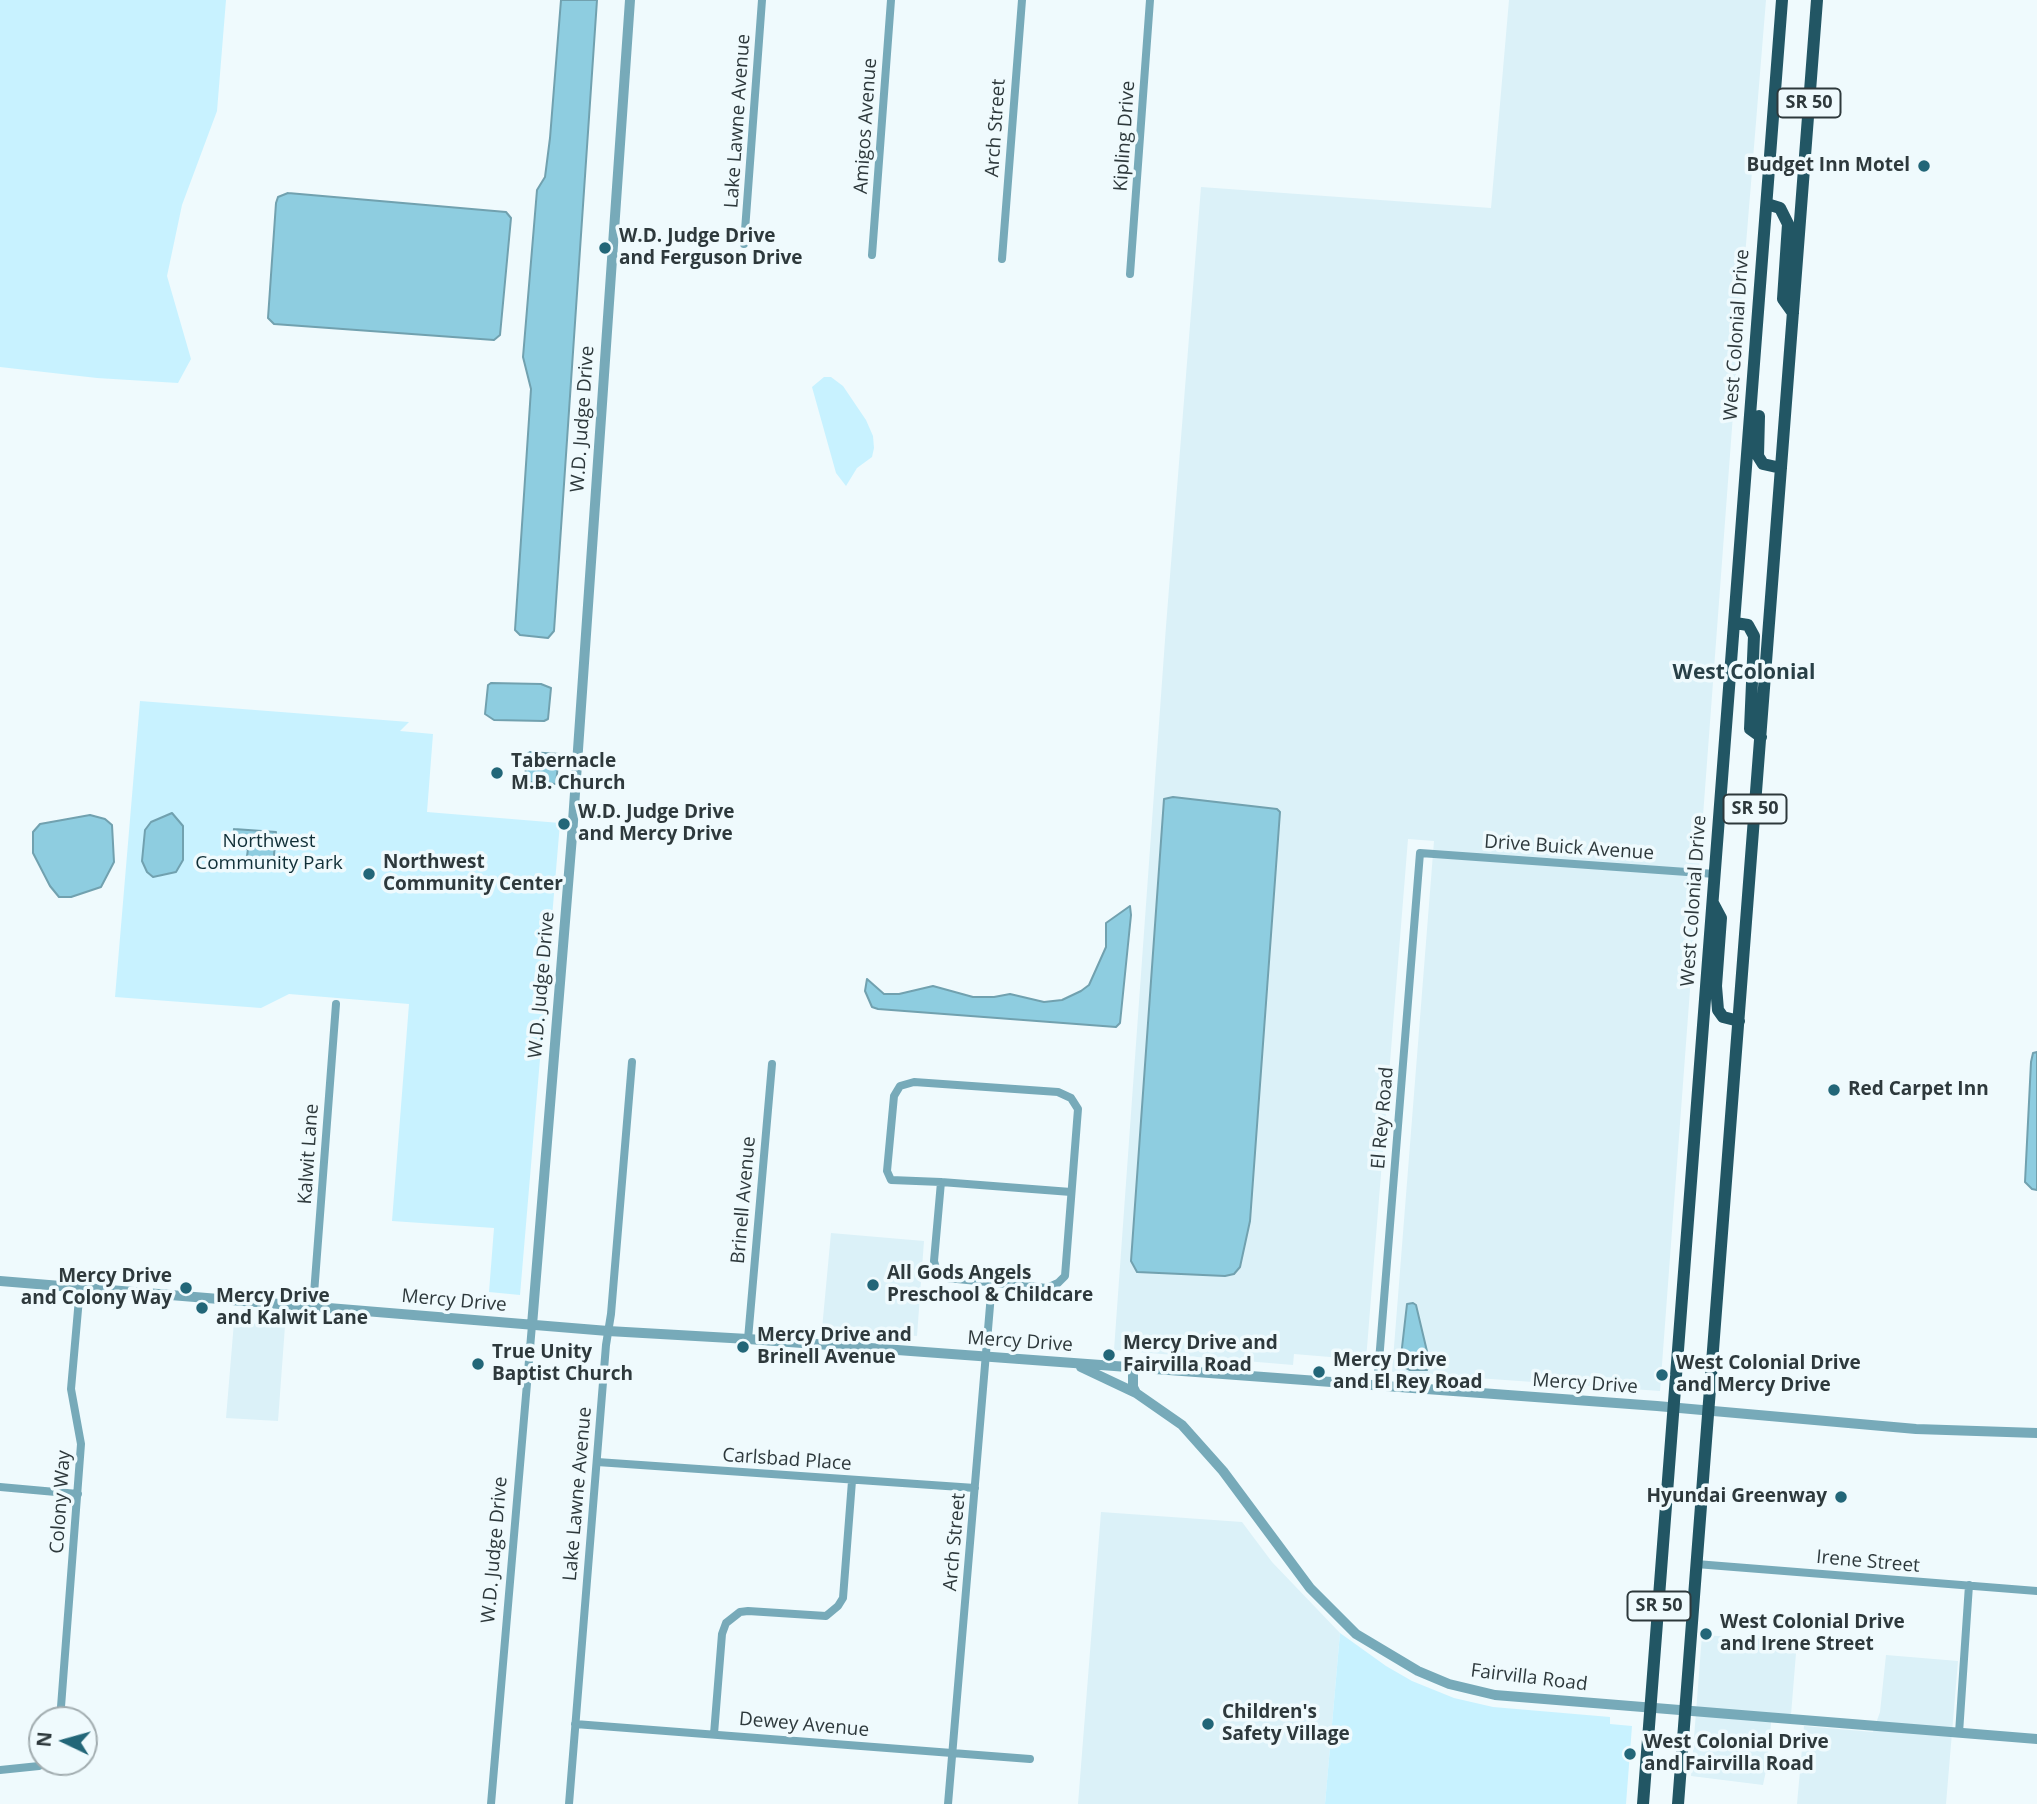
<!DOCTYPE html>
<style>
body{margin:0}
#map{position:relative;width:2037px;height:1804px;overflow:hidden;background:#effafd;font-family:"Open Sans",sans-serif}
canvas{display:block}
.north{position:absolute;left:28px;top:1706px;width:70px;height:70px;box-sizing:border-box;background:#effafd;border:2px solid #a2adb0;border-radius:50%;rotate:275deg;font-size:19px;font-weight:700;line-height:28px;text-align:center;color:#2e393c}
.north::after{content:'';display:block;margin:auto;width:24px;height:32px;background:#226678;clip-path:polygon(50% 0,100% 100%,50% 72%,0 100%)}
</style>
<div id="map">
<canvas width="2037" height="1804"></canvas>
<div class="north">N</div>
</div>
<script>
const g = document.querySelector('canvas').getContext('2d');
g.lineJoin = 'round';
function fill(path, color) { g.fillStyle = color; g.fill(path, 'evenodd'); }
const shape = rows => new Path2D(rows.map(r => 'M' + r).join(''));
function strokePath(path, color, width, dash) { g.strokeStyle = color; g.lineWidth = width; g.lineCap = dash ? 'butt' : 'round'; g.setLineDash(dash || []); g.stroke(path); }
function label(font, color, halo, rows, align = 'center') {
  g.font = font + ' "Open Sans",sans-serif'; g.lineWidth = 7; g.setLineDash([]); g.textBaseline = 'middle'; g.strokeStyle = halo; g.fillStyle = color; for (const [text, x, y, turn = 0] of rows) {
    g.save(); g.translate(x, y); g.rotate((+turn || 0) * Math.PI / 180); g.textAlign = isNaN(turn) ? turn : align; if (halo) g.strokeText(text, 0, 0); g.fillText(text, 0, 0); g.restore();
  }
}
fill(shape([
 [1509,0,1766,0,1743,281,1660,1391,1392,1372,1434,841,1408,839,1366,1360,1294,1354,1293,1365,1114,1350,1166,626,1201,187,1491,208],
 [831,1233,924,1241,917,1336,822,1329],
 [234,1322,285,1326,278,1421,226,1418],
 [1101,1512,1242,1522,1272,1562,1340,1633,1325,1804,1078,1804],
 [1702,1635,1797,1641,1791,1715,1772,1713,1767,1766,1763,1785,1691,1776],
 [1886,1655,1958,1661,1946,1804,1797,1804,1804,1726,1873,1732,1880,1712]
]), '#dbf1f8');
fill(shape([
 [0,0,226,0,217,111,182,205,167,276,191,359,178,383,97,378,0,367],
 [824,377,831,377,843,386,866,420,873,436,874,448,872,457,857,468,846,486,836,473,812,387],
 [140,701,409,722,400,731,433,734,427,812,560,823,520,1295,489,1292,494,1228,392,1221,409,1004,289,994,261,1008,115,997],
 [1340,1633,1386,1666,1412,1681,1454,1698,1493,1707,1610,1717,1610,1724,1632,1726,1626,1804,1325,1804]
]), '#c8f2ff');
const water = shape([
 [561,0,597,0,554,631,548,638,520,635,515,630,531,389,523,357,537,190,545,177,550,138,561,0],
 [288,193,506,212,511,218,500,335,494,340,274,324,268,318,276,203,278,197,288,193],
 [491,683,541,684,551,688,548,719,544,721,494,720,485,714,488,685,491,683],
 [530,752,559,754,556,784,528,782,525,779,527,754,530,752],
 [1173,797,1277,809,1280,812,1250,1221,1240,1267,1234,1274,1225,1276,1137,1272,1131,1261,1164,799,1173,797],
 [172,813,183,826,183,860,176,872,153,877,147,872,142,861,145,830,151,822,172,813],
 [90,815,105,819,112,825,114,862,101,887,71,897,59,897,50,886,33,853,33,832,40,824,90,815],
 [234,829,276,832,273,867,246,864,248,849,232,848,234,829],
 [1130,906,1131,915,1120,1023,1116,1027,878,1009,872,1007,865,991,867,979,884,994,899,994,933,986,973,997,994,997,1010,994,1044,1002,1062,1000,1081,991,1089,985,1106,947,1106,923,1130,906],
 [2037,1052,2037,1190,2032,1189,2025,1182,2031,1062,2033,1053,2037,1052],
 [1413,1303,1416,1305,1430,1364,1427,1370,1410,1370,1400,1365,1407,1304,1413,1303]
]);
fill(water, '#8ecde0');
strokePath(water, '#71a1af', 2);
strokePath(shape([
 [744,244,762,0],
 [872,255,891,0],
 [1002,259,1022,0],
 [1130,274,1150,0],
 [941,1182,934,1261,937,1272,947,1278,1047,1288,1058,1283,1065,1276,1078,1109,1071,1098,1058,1092,914,1082,900,1086,894,1096,887,1171,891,1180,941,1182,1071,1192],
 [313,1307,336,1004],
 [748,1339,772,1064],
 [1377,1386,1420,853,1715,874],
 [597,1462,975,1488],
 [0,1487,78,1494],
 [1696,1564,2037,1591],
 [60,1720,81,1444,71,1389,80,1287],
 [575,1724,1030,1759],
 [1959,1733,1969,1585],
 [714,1734,722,1634,726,1623,740,1612,748,1611,826,1616,838,1606,843,1598,852,1481],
 [0,1770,39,1766,45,1762],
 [491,1804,532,1325],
 [569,1804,606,1345,611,1314,632,1062],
 [948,1804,992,1282]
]), '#77aab9', 8);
strokePath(shape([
 [0,1281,608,1331,748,1339,1657,1406,1916,1429,2037,1433],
 [532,1325,572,836,630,0],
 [1081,1367,1136,1393,1182,1425,1223,1471,1310,1588,1356,1634,1418,1671,1449,1684,1495,1695,2037,1739],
 [1133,1368,1133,1387,1136,1393]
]), '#77aab9', 10);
strokePath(shape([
 [1767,204,1780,208,1788,224,1783,299,1793,313],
 [1759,416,1758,456,1763,464,1781,468],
 [1735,623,1748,625,1754,636,1750,729,1761,737],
 [1713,903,1721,918,1716,986,1718,1010,1723,1017,1739,1021],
 [1643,1804,1782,0],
 [1678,1804,1817,0]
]), '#225664', 12);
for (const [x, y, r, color] of [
 [1924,166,7,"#226678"],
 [605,248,7,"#226678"],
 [497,773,7,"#226678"],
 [564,824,7,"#226678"],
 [369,874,7,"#226678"],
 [1834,1090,7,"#226678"],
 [873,1285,7,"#226678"],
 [186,1288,7,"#226678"],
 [202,1308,7,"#226678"],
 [743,1347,7,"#226678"],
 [1109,1355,7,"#226678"],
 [478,1364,7,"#226678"],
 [1319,1372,7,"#226678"],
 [1662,1375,7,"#226678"],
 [1841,1497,7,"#226678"],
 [1706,1634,7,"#226678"],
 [1208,1724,7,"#226678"],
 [1630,1754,7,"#226678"]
]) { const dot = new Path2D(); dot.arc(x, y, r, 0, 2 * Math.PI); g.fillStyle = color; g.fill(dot); strokePath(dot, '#effafd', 2.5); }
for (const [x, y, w] of [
 [1809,103,63],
 [1755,809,63],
 [1659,1606,63]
]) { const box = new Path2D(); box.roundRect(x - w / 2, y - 14.5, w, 29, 5); g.fillStyle = '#effafd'; g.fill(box); strokePath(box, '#2e393c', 2); }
label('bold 18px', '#2e393c', null, [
 ["SR 50",1809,103],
 ["SR 50",1755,809],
 ["SR 50",1659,1606]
]);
label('19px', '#2e393c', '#effafd', [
 ["Lake Lawne Avenue",738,121,-86],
 ["Amigos Avenue",866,126,-86],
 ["Arch Street",996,128,-86],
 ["Kipling Drive",1125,136,-86],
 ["West Colonial Drive",1737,335,-86],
 ["W.D. Judge Drive",583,419,-86],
 ["Drive Buick Avenue",1569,848,4],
 ["West Colonial Drive",1694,901,-86],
 ["W.D. Judge Drive",542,985,-85],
 ["El Rey Road",1383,1118,-85],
 ["Kalwit Lane",309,1154,-86],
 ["Brinell Avenue",744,1200,-85],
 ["Mercy Drive",454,1301,5],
 ["Mercy Drive",1020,1342,4],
 ["Mercy Drive",1585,1384,4],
 ["Carlsbad Place",787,1460,4],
 ["Lake Lawne Avenue",578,1494,-85],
 ["Colony Way",61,1502,-86],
 ["Arch Street",955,1542,-85],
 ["W.D. Judge Drive",495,1550,-85],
 ["Irene Street",1868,1562,5],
 ["Fairvilla Road",1529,1678,7],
 ["Dewey Avenue",804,1725,5]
]);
label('bold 19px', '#2e393c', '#effafd', [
 ["Budget Inn Motel",1910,166,"right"],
 ["W.D. Judge Drive",619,237],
 ["and Ferguson Drive",619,259],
 ["Tabernacle",511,762],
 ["M.B. Church",511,784],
 ["W.D. Judge Drive",578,813],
 ["and Mercy Drive",578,835],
 ["Northwest",383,863],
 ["Community Center",383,885],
 ["Red Carpet Inn",1848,1090],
 ["All Gods Angels",887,1274],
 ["Preschool & Childcare",887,1296],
 ["Mercy Drive",172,1277,"right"],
 ["and Colony Way",172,1299,"right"],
 ["Mercy Drive",216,1297],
 ["and Kalwit Lane",216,1319],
 ["Mercy Drive and",757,1336],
 ["Brinell Avenue",757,1358],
 ["Mercy Drive and",1123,1344],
 ["Fairvilla Road",1123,1366],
 ["True Unity",492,1353],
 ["Baptist Church",492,1375],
 ["Mercy Drive",1333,1361],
 ["and El Rey Road",1333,1383],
 ["West Colonial Drive",1676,1364],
 ["and Mercy Drive",1676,1386],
 ["Hyundai Greenway",1827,1497,"right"],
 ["West Colonial Drive",1720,1623],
 ["and Irene Street",1720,1645],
 ["Children's",1222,1713],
 ["Safety Village",1222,1735],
 ["West Colonial Drive",1644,1743],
 ["and Fairvilla Road",1644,1765]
], 'left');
label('19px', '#102f37', '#effafd', [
 ["Northwest",269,842],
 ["Community Park",269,864]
]);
label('bold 21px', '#294047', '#effafd', [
 ["West Colonial",1744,673]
]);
</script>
